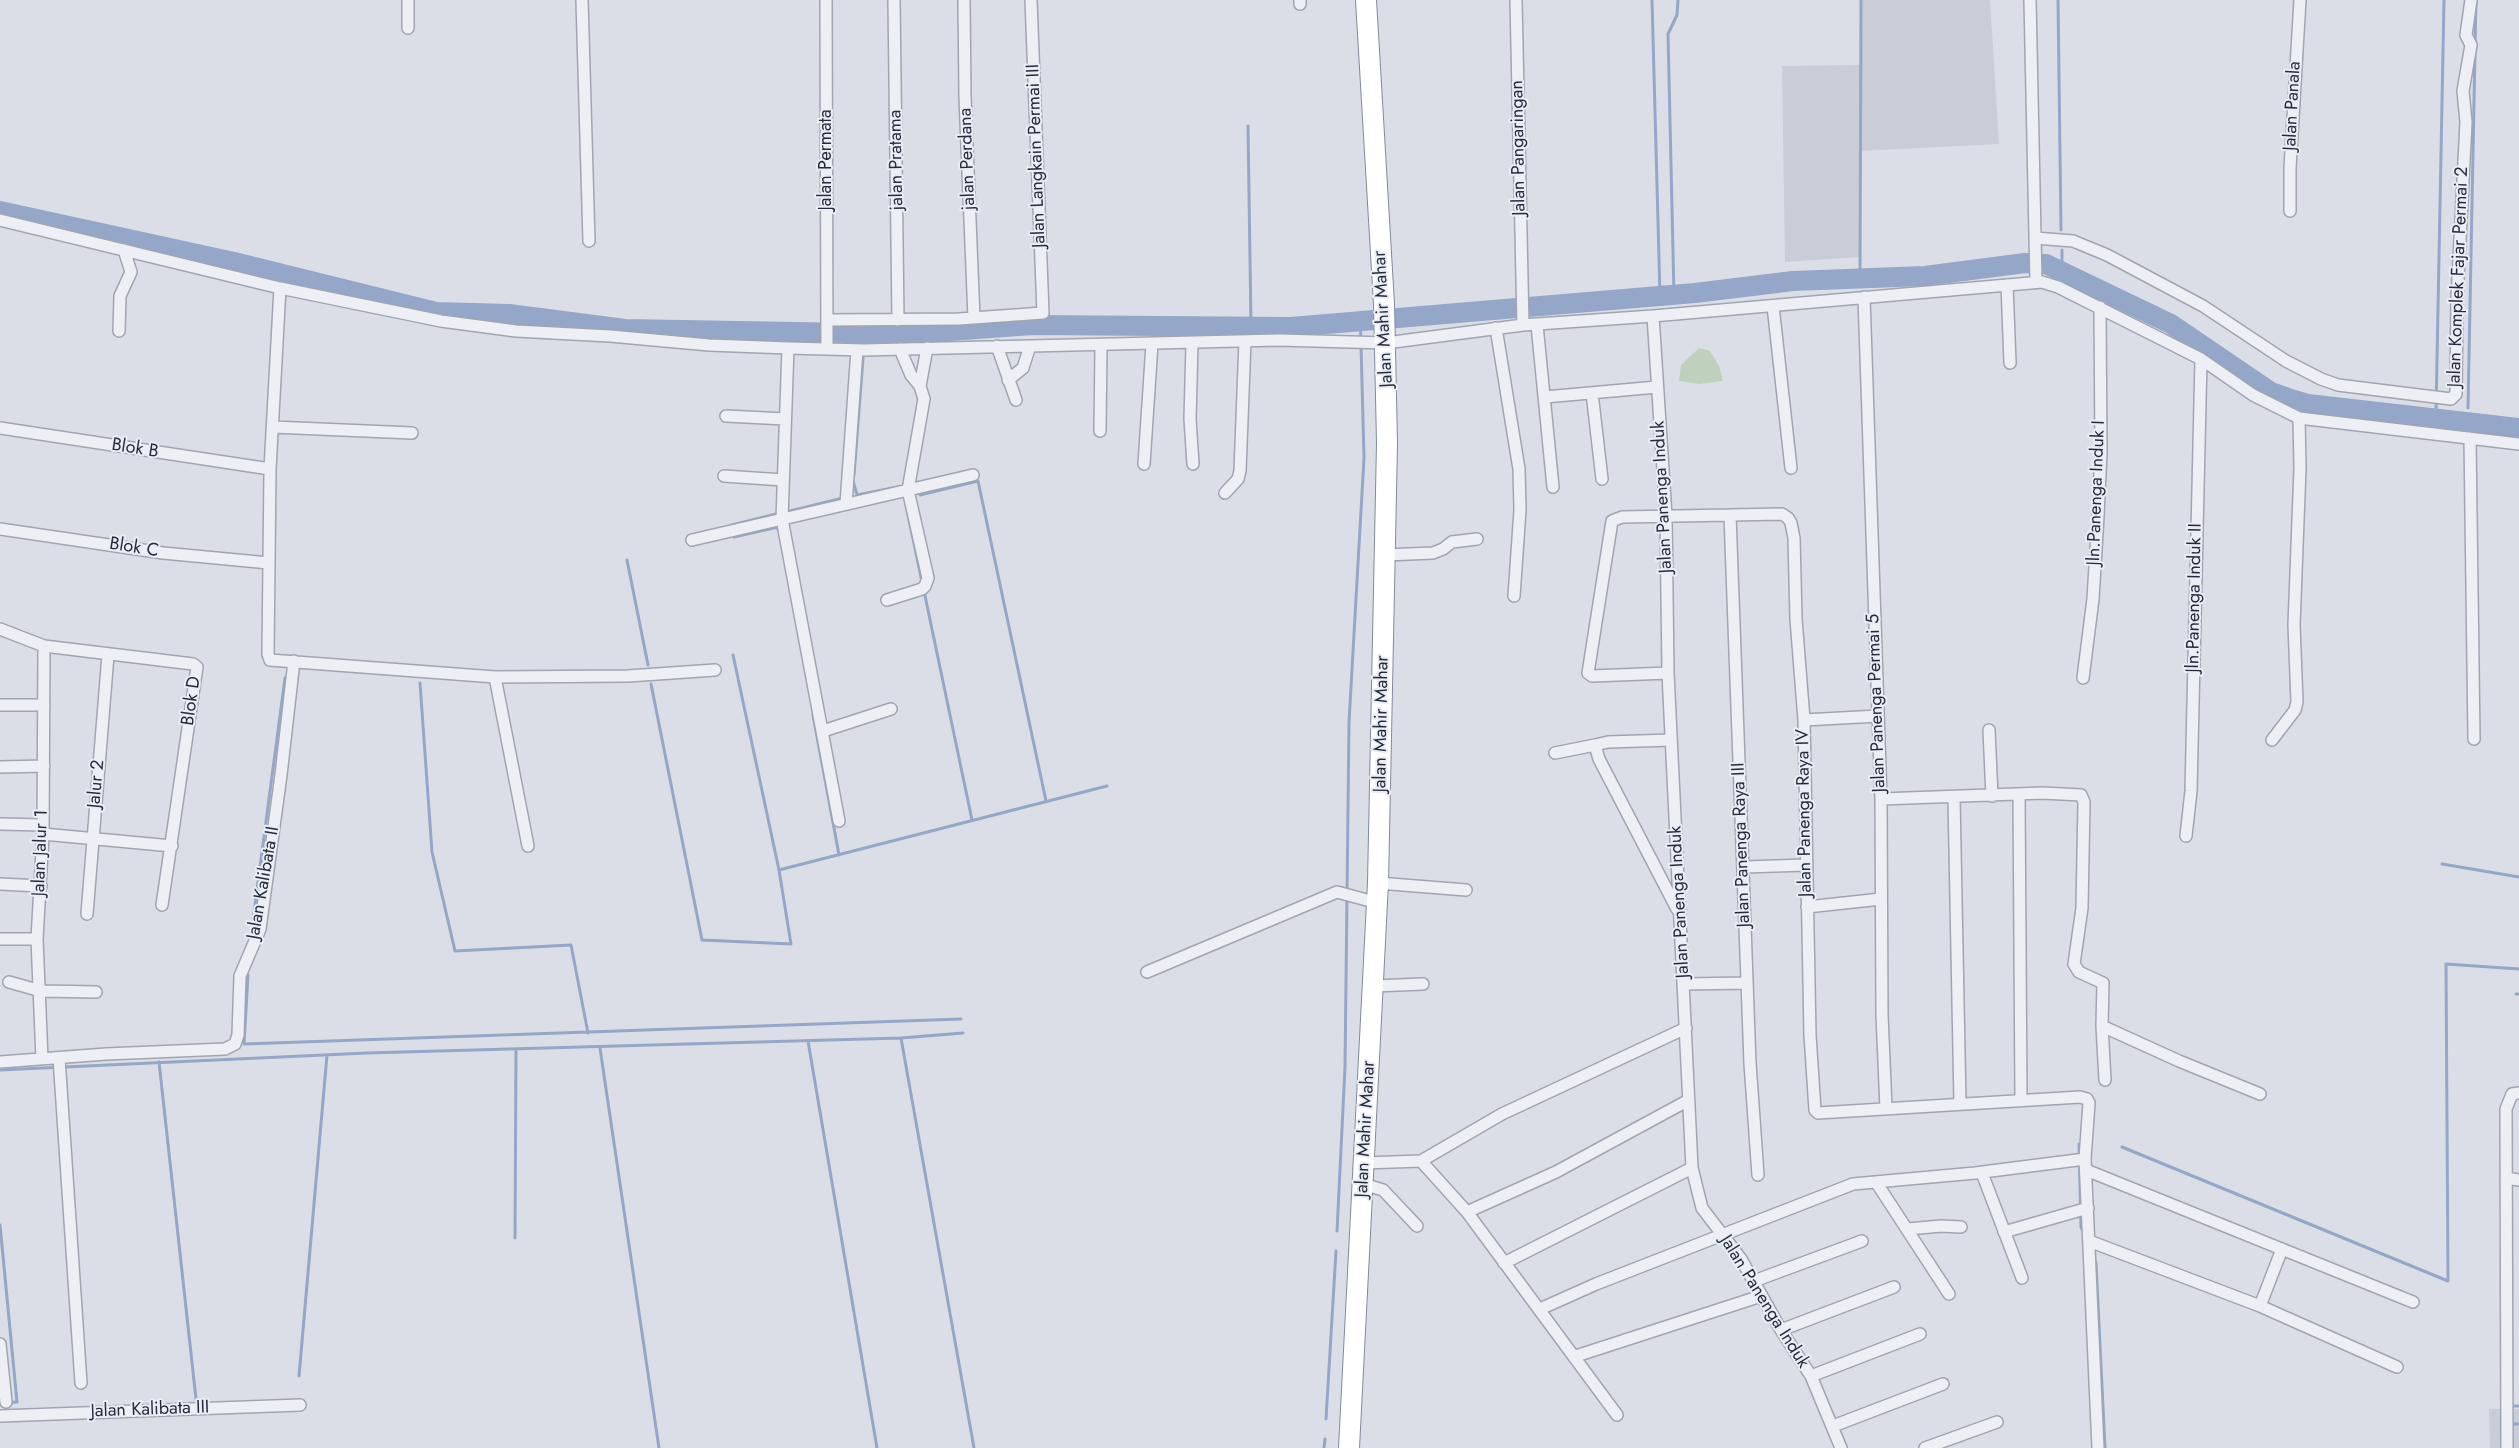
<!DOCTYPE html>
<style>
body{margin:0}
canvas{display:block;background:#dbdee6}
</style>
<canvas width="2519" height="1448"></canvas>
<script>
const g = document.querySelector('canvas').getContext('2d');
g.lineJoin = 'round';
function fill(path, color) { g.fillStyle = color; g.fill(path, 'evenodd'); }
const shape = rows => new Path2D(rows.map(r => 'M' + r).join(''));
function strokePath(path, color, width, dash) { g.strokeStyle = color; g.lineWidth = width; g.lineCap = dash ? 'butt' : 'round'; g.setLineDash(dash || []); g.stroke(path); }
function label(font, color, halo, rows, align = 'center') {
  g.font = font + ' Jost,sans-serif'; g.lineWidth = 4; g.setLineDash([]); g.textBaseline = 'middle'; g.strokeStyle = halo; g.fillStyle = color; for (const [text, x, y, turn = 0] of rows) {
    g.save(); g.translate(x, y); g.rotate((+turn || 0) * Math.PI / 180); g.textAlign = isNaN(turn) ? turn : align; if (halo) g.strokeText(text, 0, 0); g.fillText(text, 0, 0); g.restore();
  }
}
fill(shape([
 [1861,0,1990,0,1999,144,1860,151,1860,257,1785,262,1782,66,1860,65],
 [2489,1409,2519,1409,2519,1448,2490,1448]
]), '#c9cdd8');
fill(shape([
 [1699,348,1710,351,1719,366,1723,381,1699,384,1679,381,1681,365]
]), '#bfd0bc');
strokePath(shape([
 [1652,0,1660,296],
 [2058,0,2061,230],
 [2475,45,2476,1],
 [1248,126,1251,326],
 [2062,250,2062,271],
 [1860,278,1861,0],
 [1674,295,1668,34,1677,15,1678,0],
 [1526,313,1626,304,1729,292,1916,282,2025,263],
 [1360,322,1361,339],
 [1411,323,1519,313],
 [2468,408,2475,51],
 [2436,411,2444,0],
 [854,475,865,333],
 [853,481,857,495,898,487],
 [919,490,920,495,978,481,1046,801],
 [907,510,922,582],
 [786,512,843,498],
 [733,527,732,525,780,513],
 [734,533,734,537,778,527,778,530],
 [627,560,648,665],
 [924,591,972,820],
 [733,655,779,870,1107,786],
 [420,683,432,852,455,951,571,945,588,1033],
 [651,684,702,940,791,944,779,870],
 [813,715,839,855],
 [2442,864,2519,877],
 [251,935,285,678],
 [248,975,244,1044,961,1019],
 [2516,994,2519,994],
 [901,1038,974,1448],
 [808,1041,877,1448],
 [600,1048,659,1448],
 [159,1062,196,1399],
 [0,1070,367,1053,901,1038,963,1033],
 [2079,1144,2081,1227,2084,1233],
 [2122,1147,2448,1281,2446,964,2519,969],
 [0,1225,17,1402,0,1403],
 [1337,1231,1345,1067,1349,722,1364,458,1361,345],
 [515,1238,516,1050],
 [2094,1257,2096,1263,2105,1448],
 [299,1376,327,1055],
 [2513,1406,2519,1406],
 [1326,1419,1336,1251],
 [2511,1424,2519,1424],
 [1324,1448,1325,1439]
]), '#94a7c8', 3);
strokePath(shape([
 [0,211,234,262,436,312,509,314,625,329,908,334,1032,325,1291,327,1695,293,1793,281,1925,276,2025,263,2046,264,2171,324,2271,392,2288,398,2308,404,2519,428]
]), '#94a7c8', 20);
const street = shape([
 [582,0,589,241],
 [826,0,827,349],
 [894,0,898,320],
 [964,0,965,97,974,318],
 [1516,0,1523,325],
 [2030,0,2036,282],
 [1300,4,1300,0],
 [408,28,408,0],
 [2290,211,2290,168,2300,0],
 [0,220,280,288,441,321,516,331,610,336,709,345,788,348,864,350,1279,340,1386,343,1523,325,1653,316,2042,282,2058,287,2201,359,2253,395,2299,418,2519,444],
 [2035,238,2073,241,2107,255,2203,306,2286,361,2321,379,2338,385,2451,399,2456,394,2457,298,2466,122,2463,91,2471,45,2466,35,2471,0],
 [2007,285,2010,363],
 [280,288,270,469,268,654,270,660,495,677,628,676,715,670],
 [1864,297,1881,799,1882,1015,1886,1108],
 [1773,306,1791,468],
 [1653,316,1666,516,1668,673,1692,1168,1702,1208,1741,1259,1781,1330,1811,1376,1841,1448],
 [827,320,959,319,1043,313,1031,0],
 [1537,325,1553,487],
 [1496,328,1519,469,1520,510,1514,596],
 [119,331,120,296,131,272,124,250],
 [1192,344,1190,419,1193,464],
 [997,346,1016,400],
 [788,348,782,519,839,821],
 [1008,380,1023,368,1030,346],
 [920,386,927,348],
 [1592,393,1602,479],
 [1545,397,1657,387],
 [726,416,785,419],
 [273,427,412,433],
 [0,428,270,469],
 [1100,431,1101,345],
 [2470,438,2474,739],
 [1144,464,1152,344],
 [724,476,783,480],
 [1225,493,1238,479,1240,471,1245,341],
 [846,504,857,350],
 [1730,515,1750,1063,1758,1175],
 [0,529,163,553,269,563],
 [692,540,973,475],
 [1385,555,1433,553,1443,549,1452,542,1477,539],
 [887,600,922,589,925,586,928,578,908,490,924,399,920,386,911,375,900,349],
 [0,629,44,646,193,664,197,667,162,905],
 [1668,673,1592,676,1588,673,1612,521,1622,517,1730,515,1782,514,1788,518,1791,523,1794,538,1796,619,1804,720,1810,1035,1815,1110,1818,1113,2080,1097,2087,1099,2089,1103,2085,1159,2098,1448],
 [495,677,528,846],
 [2083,678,2093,599,2098,516,2101,452,2100,307],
 [0,705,44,705],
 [1804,720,1878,716],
 [1989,730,1992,796],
 [823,731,891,709],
 [1671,740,1608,742,1595,745,1599,759,1677,909],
 [2272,740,2295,710,2297,702,2294,625,2300,468,2299,418],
 [1555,753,1595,745],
 [0,767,44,766],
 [2019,794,2021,1100],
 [1954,798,1960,1103],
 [1881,799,2043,793,2081,795,2084,802,2082,908,2074,964,2079,972,2103,983,2102,1026,2179,1061,2260,1094],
 [0,824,43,825],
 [43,834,172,846],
 [2186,836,2191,791,2201,359],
 [1744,867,1806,865],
 [1378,883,1466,890],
 [0,884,41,886],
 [1807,907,1881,899],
 [87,914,108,655],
 [0,939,37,939],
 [1147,972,1337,892,1378,903],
 [9,982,41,991,96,992],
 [1684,984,1746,983],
 [1374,986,1423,984],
 [2102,1026,2105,1080],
 [59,1058,81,1383],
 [42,1059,37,939,43,834,44,646],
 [0,1062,106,1054,225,1049,235,1044,238,1035,240,976,260,929,281,775,294,661],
 [1421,1161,1502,1114,1686,1028],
 [1363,1163,1421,1161,1467,1212,1617,1415],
 [2086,1170,2413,1302],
 [1982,1173,2022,1278],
 [2506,1178,2519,1180],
 [1876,1182,1949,1294],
 [1363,1184,1383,1190,1417,1226],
 [1467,1212,1556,1172,1687,1101],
 [1908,1229,1941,1226,1961,1227],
 [2004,1232,2088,1208],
 [2089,1241,2260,1306,2397,1367],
 [1504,1263,1692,1168],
 [1754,1281,1862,1241],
 [2260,1306,2282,1249],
 [1540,1309,1596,1284,1853,1184,1975,1173,2085,1159],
 [1781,1330,1894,1287],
 [0,1344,6,1402],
 [1576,1356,1761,1296],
 [1811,1376,1920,1334],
 [0,1416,300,1405],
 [1833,1426,1943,1384],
 [1925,1448,1997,1422],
 [2507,1448,2506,1109,2512,1094,2519,1093]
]);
const highway = shape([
 [1349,1448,1378,883,1387,443,1384,304,1366,0]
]);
strokePath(street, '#a1a5b0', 14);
strokePath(highway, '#828a9d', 22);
strokePath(street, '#eeeff5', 11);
strokePath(highway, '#fff', 20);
label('18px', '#252b3d', '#eaedf4', [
 ["Jalan Panala",2293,106,-87],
 ["Jalan Pangaringan",1519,148,-91],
 ["Jalan Langkain Permai III",1037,156,-92],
 ["jalan Perdana",968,159,-92],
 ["Jalan Permata",827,160,-90],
 ["jalan Pratama",897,160,-91],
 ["Jalan Komplek Fajar Permai 2",2459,277,-88],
 ["Jalan Mahir Mahar",1384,319,-93],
 ["Blok B",135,449,9],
 ["Jln.Panenga Induk I",2097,493,-88],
 ["Jalan Panenga Induk",1663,497,-93],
 ["Blok C",134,548,9],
 ["Jln.Panenga Induk II",2195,598,-89],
 ["Blok D",192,701,-82],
 ["Jalan Panenga Permai 5",1877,703,-92],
 ["Jalan Mahir Mahar",1382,724,-89],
 ["Jalur 2",97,784,-85],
 ["Jalan Panenga Raya IV",1805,813,-91],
 ["Jalan Panenga Raya III",1742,845,-92],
 ["Jalan Jalur 1",41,853,-88],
 ["Jalan Kalibata II",264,883,-80],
 ["Jalan Panenga Induk",1680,902,-93],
 ["Jalan Mahir Mahar",1366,1129,-87],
 ["Jalan Panenga Induk",1764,1302,58],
 ["Jalan Kalibata III",150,1410,-2]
]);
</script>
